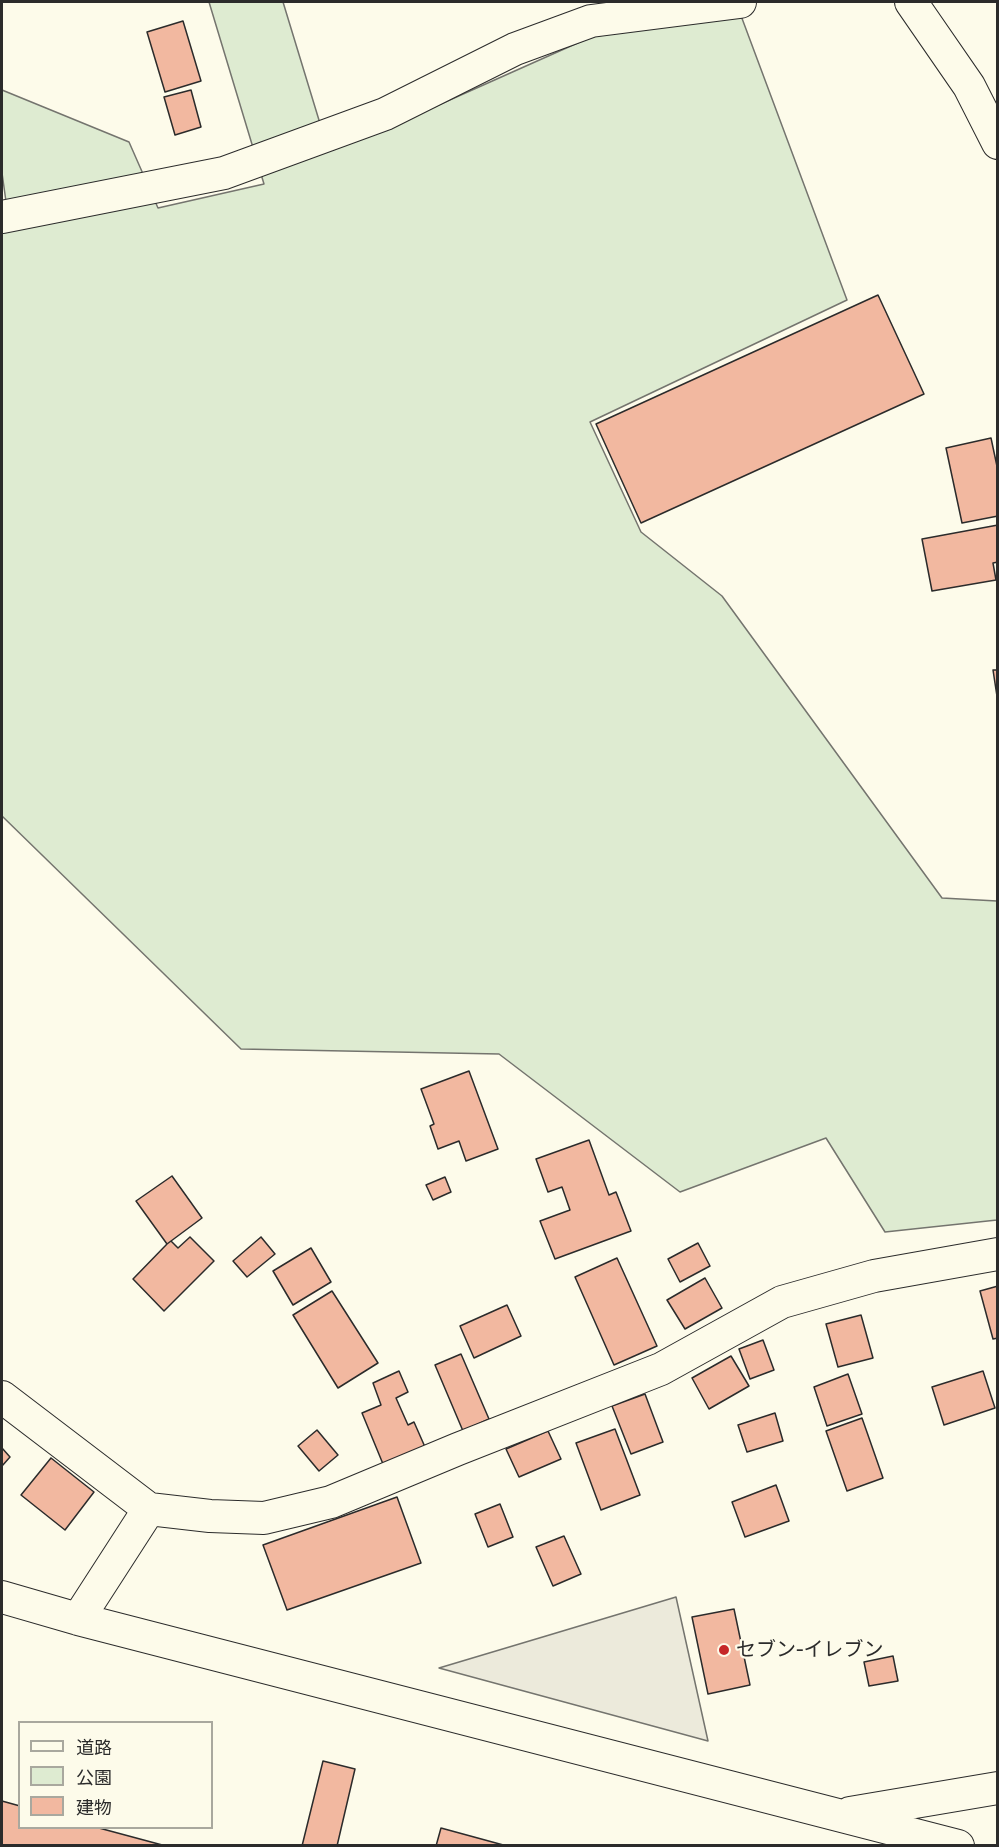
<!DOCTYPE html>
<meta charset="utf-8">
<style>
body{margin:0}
#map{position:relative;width:999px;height:1847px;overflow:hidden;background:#fdfbea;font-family:"Golos Text","Noto Sans JP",sans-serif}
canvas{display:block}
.frame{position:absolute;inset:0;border:3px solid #2b2b2b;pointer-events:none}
.legend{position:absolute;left:18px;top:1721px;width:195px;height:108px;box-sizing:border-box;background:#fdfbea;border:2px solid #a9a89e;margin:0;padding:8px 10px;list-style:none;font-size:18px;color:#2b2b2b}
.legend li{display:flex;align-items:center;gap:12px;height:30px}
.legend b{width:30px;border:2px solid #a9a89e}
</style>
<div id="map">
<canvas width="999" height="1847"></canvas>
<div class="frame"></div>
<ul class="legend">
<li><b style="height:8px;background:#fdfbea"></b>道路</li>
<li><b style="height:16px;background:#deebd1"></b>公園</li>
<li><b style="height:16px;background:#f2b8a0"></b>建物</li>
</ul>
</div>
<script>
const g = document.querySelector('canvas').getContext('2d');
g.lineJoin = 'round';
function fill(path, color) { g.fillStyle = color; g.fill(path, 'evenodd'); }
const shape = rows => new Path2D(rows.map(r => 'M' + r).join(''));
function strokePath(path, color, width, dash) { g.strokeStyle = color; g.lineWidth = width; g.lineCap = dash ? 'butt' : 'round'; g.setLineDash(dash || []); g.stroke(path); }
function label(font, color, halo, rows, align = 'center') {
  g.font = font + ' "Golos Text","Noto Sans JP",sans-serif'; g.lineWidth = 4.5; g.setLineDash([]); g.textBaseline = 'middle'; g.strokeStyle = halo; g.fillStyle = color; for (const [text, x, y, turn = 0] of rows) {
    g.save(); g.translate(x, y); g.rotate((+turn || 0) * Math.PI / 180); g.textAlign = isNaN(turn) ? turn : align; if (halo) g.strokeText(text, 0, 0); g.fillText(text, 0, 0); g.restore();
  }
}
const green = shape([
 [209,2,283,2,322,130,434,107,591,37,740,13,847,300,590,422,641,532,722,596,942,898,997,901,997,1220,885,1232,826,1138,680,1192,499,1054,241,1049,2,816,2,233,10,230,2,173,2,90,129,142,158,208,264,184,209,2]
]);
fill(green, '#deebd1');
strokePath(green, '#74746e', 1.5);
const parking = shape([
 [676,1597,708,1741,439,1668,546,1636,676,1597]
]);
fill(parking, '#eceadb');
strokePath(parking, '#74746e', 1.5);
const building = shape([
 [183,21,201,81,165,92,147,32,183,21],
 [191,90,201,127,175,135,164,97,191,90],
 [878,295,924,394,641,523,596,424,878,295],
 [991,438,998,471,998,516,962,523,946,448,991,438],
 [998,525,998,562,993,563,996,580,932,591,922,539,998,525],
 [993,670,998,670,998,703,993,670],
 [469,1071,498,1149,466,1161,459,1141,438,1149,430,1126,434,1124,421,1089,469,1071],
 [589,1140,609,1195,616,1192,631,1231,555,1259,540,1221,570,1210,562,1187,548,1192,536,1159,589,1140],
 [172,1176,202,1218,167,1244,136,1201,172,1176],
 [445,1177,451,1192,433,1200,426,1185,445,1177],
 [190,1237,214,1261,164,1311,133,1279,167,1244,171,1241,178,1248,190,1237],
 [261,1237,275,1254,247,1277,233,1261,261,1237],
 [698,1243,710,1266,680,1282,668,1259,698,1243],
 [311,1248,331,1282,293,1305,273,1271,311,1248],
 [617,1258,657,1346,614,1365,575,1277,617,1258],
 [705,1278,722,1308,685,1329,667,1300,705,1278],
 [998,1286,998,1338,993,1339,980,1291,998,1286],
 [332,1291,378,1363,338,1388,293,1315,332,1291],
 [507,1305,521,1336,474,1358,460,1326,507,1305],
 [861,1315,873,1358,838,1367,826,1324,861,1315],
 [763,1340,774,1370,750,1379,739,1349,763,1340],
 [461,1354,489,1419,463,1431,435,1365,461,1354],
 [731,1356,749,1386,709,1409,692,1378,731,1356],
 [399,1371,408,1392,396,1398,408,1425,414,1422,425,1447,383,1464,362,1413,381,1405,373,1383,399,1371],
 [983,1371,995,1408,944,1425,932,1387,983,1371],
 [848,1374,862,1414,827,1426,814,1387,848,1374],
 [645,1394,663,1442,631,1454,612,1406,645,1394],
 [775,1413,783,1441,747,1452,738,1425,775,1413],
 [862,1418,883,1478,847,1491,826,1431,862,1418],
 [615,1429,640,1495,601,1510,576,1443,615,1429],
 [317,1430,338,1455,319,1471,298,1446,317,1430],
 [548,1431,561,1459,519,1477,506,1449,548,1431],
 [2,1448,10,1457,2,1466,2,1448],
 [51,1458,94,1492,65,1530,21,1495,51,1458],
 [776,1485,789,1521,745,1537,732,1502,776,1485],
 [397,1497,421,1563,287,1610,263,1545,397,1497],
 [500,1504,513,1537,488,1547,475,1514,500,1504],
 [564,1536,581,1574,553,1586,536,1547,564,1536],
 [734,1609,750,1685,708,1694,692,1617,734,1609],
 [893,1656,898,1681,869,1686,864,1662,893,1656],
 [323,1761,355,1769,337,1846,302,1846,323,1761],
 [2,1801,20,1806,20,1828,99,1828,166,1846,2,1846,2,1801],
 [441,1828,507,1846,436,1846,441,1828]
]);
fill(building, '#f2b8a0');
strokePath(building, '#2b2b2b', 1.5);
const minor = shape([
 [911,2,969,86,998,143],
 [2,217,224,173,385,114,515,49,591,21,740,2],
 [2,1397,149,1509,210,1516,264,1518,331,1502,458,1449,661,1369,782,1302,874,1276,998,1254],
 [2,1597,78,1619,958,1846],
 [78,1619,149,1509],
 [850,1813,998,1788]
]);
strokePath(minor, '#2b2b2b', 34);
strokePath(minor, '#fdfbea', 32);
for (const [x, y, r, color] of [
 [724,1650,6,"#c62828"]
]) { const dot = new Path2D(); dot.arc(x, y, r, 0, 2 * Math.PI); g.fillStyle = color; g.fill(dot); strokePath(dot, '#fdfbea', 2); }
label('20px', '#2b2b2b', '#fdfbea', [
 ["セブン-イレブン",736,1650]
], 'left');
</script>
